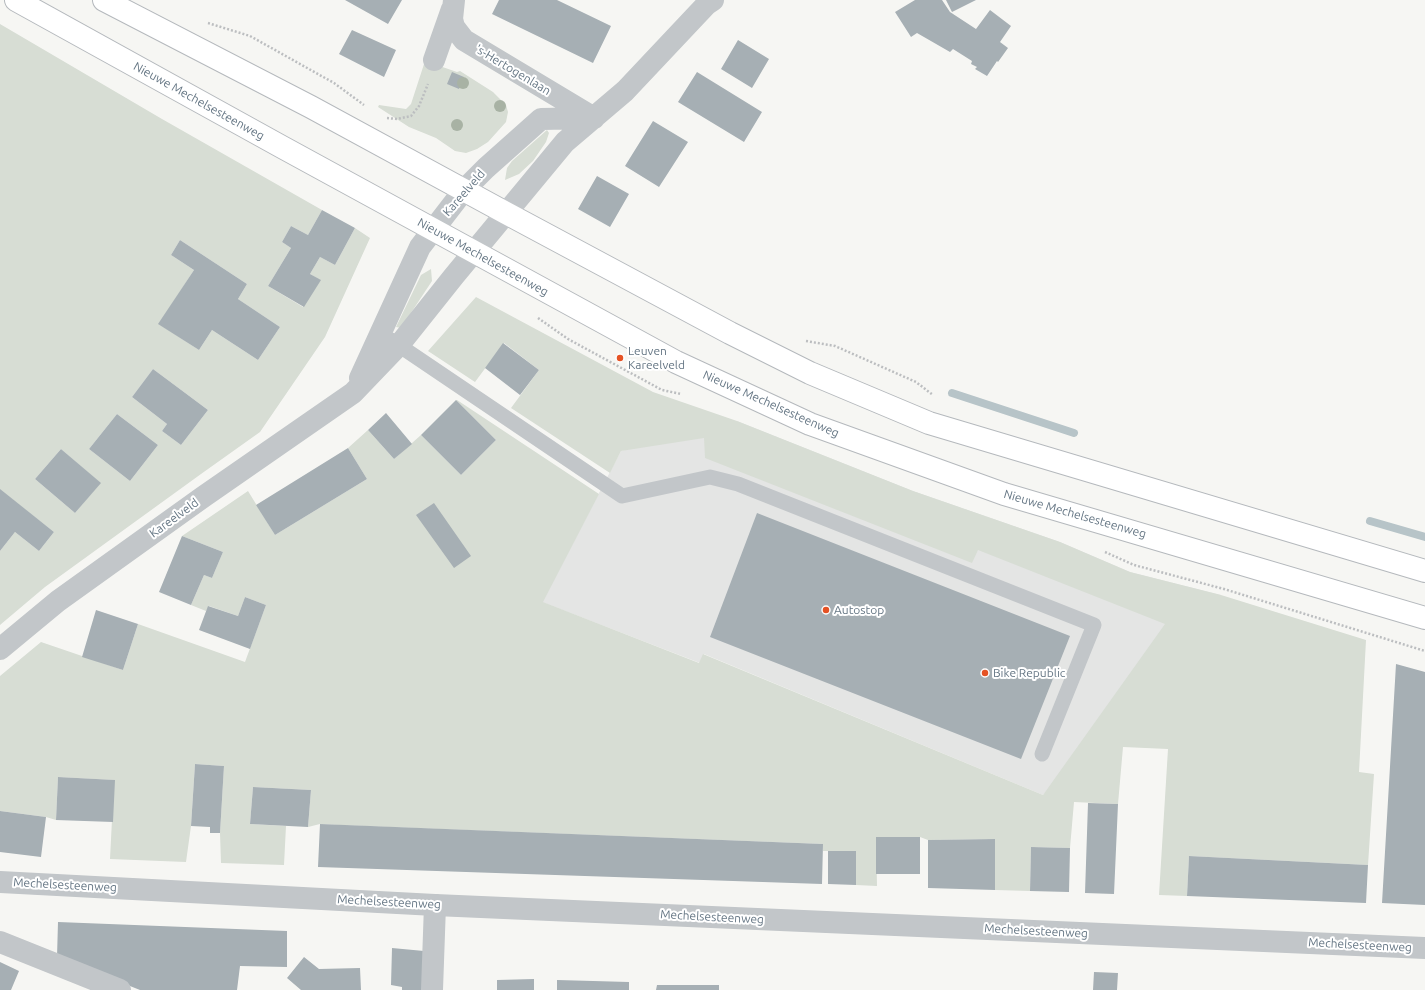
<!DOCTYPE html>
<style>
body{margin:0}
canvas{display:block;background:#f6f6f3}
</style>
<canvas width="1425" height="990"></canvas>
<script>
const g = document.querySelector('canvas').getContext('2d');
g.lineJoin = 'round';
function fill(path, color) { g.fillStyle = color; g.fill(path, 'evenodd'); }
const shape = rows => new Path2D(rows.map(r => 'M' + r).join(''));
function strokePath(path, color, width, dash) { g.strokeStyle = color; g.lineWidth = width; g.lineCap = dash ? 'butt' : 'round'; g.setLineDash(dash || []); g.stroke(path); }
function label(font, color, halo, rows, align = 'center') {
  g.font = font + ' Ubuntu,sans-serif'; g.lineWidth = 4; g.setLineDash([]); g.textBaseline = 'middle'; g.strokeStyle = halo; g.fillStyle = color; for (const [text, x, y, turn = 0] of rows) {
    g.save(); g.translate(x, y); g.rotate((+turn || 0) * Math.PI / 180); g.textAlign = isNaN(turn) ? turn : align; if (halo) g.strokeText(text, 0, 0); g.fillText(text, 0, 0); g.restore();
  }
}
fill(shape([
 [737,421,913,491,1060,542,1130,572,1221,595,1043,795,704,654,700,663,542,602,621,451]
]), '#e4e5e4');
fill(shape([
 [0,24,162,119,322,210,308,235,291,226,282,242,291,248,268,286,303,307,320,280,310,274,320,257,335,265,355,228,370,238,325,337,260,432,201,474,45,587,0,625,0,551,15,532,39,551,54,532,0,490],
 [180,240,247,284,238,299,280,327,258,360,212,330,199,350,159,324,194,270,171,255],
 [153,369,208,410,181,445,162,431,167,424,132,397],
 [117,414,158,445,130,481,89,449],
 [61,449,100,483,75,513,35,479],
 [425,61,457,72,460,71,493,92,506,105,508,112,506,122,488,142,477,149,466,153,455,151,436,138,409,127,378,107,379,105,406,109,411,104],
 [547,130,549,133,546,142,533,161,519,174,505,180,507,168,512,161],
 [431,269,432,281,401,328,396,327,421,275],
 [476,297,653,392,737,421,913,491,1060,542,1130,572,1221,595,1366,640,1359,772,1374,774,1368,865,1189,856,1187,896,1159,895,1168,749,1123,747,1118,804,1074,802,1070,848,1031,847,1030,891,995,890,994,839,928,840,920,837,876,837,877,886,856,885,856,851,823,851,823,844,340,825,320,824,308,827,311,790,253,787,250,824,286,826,284,865,221,863,220,833,224,766,195,764,191,826,186,862,110,859,114,780,58,777,56,820,46,817,0,811,0,676,41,642,123,670,138,624,245,662,266,605,245,597,238,616,209,606,206,611,191,605,204,575,212,578,223,552,182,536,248,491,275,535,367,479,348,448,368,430,394,459,421,435,461,475,496,440,456,400,457,400,599,494,543,602,699,663,703,654,1043,795,1165,624,978,550,972,563,705,458,704,438,621,451,610,473,511,408,539,370,504,343,475,382,428,351]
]), '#d7ddd4');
strokePath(shape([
 [952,393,1074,433],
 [1370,521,1425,537]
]), '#b7c4c8', 8);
fill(shape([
 [345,0,402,0,388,24],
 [499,0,557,0,611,26,593,63,492,14],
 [915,0,942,0,950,12,976,29,990,10,1011,26,1000,42,1008,48,998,62,997,61,987,76,975,69,977,67,971,64,972,61,953,49,950,52,917,33,911,37,895,12],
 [946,0,976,0,952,12],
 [352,30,396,50,384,77,339,54],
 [738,40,769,59,752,88,721,69],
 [452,72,464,77,459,89,447,84],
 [697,72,762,112,744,142,678,102],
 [653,121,688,142,659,187,625,166],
 [597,176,629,194,610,227,578,209],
 [322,210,355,228,335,265,320,257,310,274,321,280,304,307,268,286,291,248,282,242,291,226,308,235],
 [180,240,247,284,238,299,280,327,258,360,212,330,199,350,158,324,194,270,171,255],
 [503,343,539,370,520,395,485,368],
 [153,369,208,410,181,445,162,431,167,424,132,397],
 [456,400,496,440,461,475,421,435],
 [386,413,412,444,394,459,368,430],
 [117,414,158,445,130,481,89,449],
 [348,448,367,479,275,535,256,505],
 [61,449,101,483,75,513,35,479],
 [0,489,54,532,39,551,15,532,0,551],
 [434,503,471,556,454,568,416,515],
 [757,513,1070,636,1021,759,710,637],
 [182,536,223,552,212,578,204,575,191,605,159,592],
 [245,597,266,605,250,649,199,630,208,606,238,616],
 [96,610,138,624,123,670,82,657],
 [1396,664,1425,672,1425,905,1382,903],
 [195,764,224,766,220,833,210,833,210,827,191,826],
 [58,777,115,780,113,822,56,820],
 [253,787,311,790,308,827,250,824],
 [1088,803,1118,804,1114,894,1085,893],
 [0,811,46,817,41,857,0,852],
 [320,824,823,844,822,884,318,867],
 [876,837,920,837,920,874,876,874],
 [995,839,995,890,928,888,928,840],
 [1031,847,1070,848,1069,892,1030,891],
 [828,851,856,851,856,885,828,884],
 [1189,856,1368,865,1366,903,1187,896],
 [58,922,287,931,287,967,240,966,237,990,140,990,57,957],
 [392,948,424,951,422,990,402,990,402,987,391,985],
 [304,957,319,969,360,968,361,990,301,990,287,978],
 [0,962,19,971,11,990,0,990],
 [1094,972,1118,973,1117,990,1093,990],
 [534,979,534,990,497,990,497,980],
 [557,980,629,982,629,990,557,990],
 [657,985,719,985,719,990,656,990]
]), '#a6afb4');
const primary = shape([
 [16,0,282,147,676,362,810,424,1004,494,1425,618],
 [104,0,311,107,506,213,730,333,810,373,929,423,1425,571]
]);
strokePath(primary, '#b5b9bd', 24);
strokePath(shape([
 [208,23,250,36,334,83,364,105],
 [387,118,397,119,411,116,419,106,428,84],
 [538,318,568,339,662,390,681,394],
 [806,341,835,346,916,382,933,395],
 [1105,552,1134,565,1224,589,1425,651]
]), '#bcbec0', 2.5, [2, 2]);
strokePath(shape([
 [391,340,622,496,710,477,738,484,1094,625,1042,754]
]), '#c2c6c9', 15);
strokePath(shape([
 [454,0,452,19,454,27,464,40,594,118],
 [434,60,452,9],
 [360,378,420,247,464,190,486,168,541,119,594,118],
 [0,649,58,601,203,497,353,393,399,345,454,276,565,142,625,91,707,4,713,0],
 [0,942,120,990],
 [432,990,435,905]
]), '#c2c6c9', 22);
strokePath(shape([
 [0,882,435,905,1425,948]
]), '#c2c6c9', 22);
strokePath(primary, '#fff', 22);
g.fillStyle = '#a8b2a4';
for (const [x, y] of [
 [463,83],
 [500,106],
 [457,125]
]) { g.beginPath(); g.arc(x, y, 6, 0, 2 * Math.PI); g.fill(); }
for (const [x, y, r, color] of [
 [620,358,4,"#e55224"],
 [826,610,4,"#e55224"],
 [985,673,4,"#e55224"]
]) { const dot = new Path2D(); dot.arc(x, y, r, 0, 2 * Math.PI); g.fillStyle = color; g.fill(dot); strokePath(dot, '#fff', 1.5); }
label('12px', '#657684', '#fff', [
 ["'s-Hertogenlaan",513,70,31],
 ["Nieuwe Mechelsesteenweg",199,101,29],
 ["Kareelveld",464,193,-49],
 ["Nieuwe Mechelsesteenweg",483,257,29],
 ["Nieuwe Mechelsesteenweg",771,404,24],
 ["Nieuwe Mechelsesteenweg",1075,514,16],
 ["Kareelveld",174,518,-36],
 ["Mechelsesteenweg",65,885,3],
 ["Mechelsesteenweg",389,902,3],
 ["Mechelsesteenweg",712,917,3],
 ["Mechelsesteenweg",1036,931,3],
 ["Mechelsesteenweg",1360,945,3]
]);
label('12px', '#657684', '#fff', [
 ["Leuven",628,351],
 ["Kareelveld",628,365],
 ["Autostop",834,610],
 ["Bike Republic",993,673]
], 'left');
</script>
